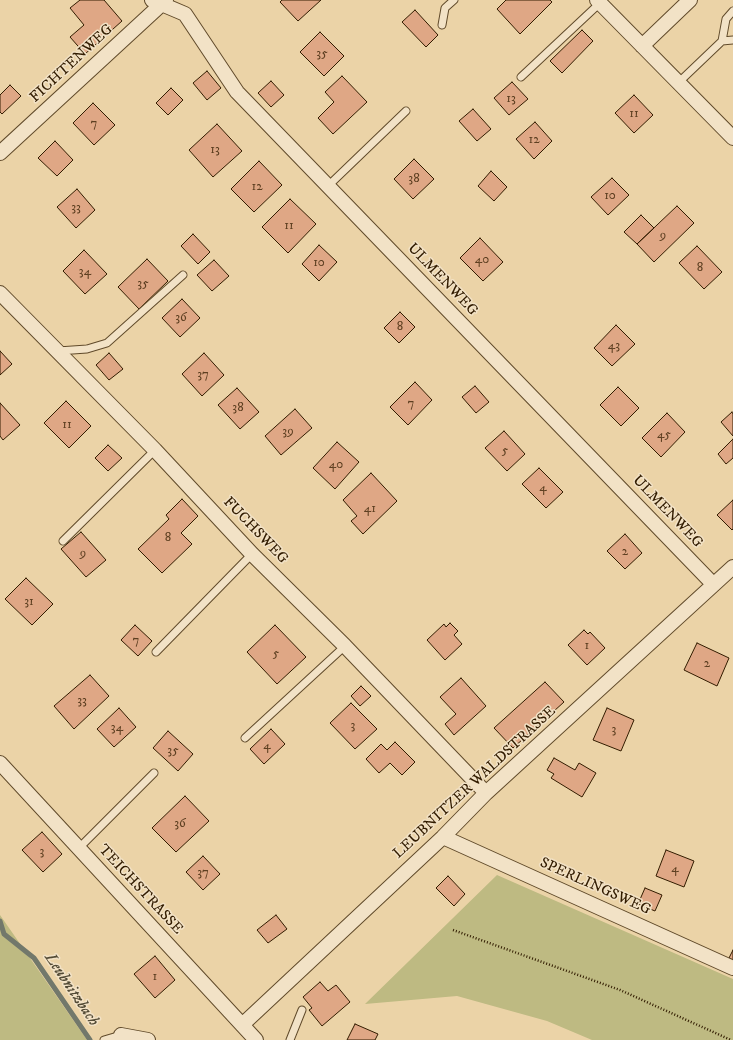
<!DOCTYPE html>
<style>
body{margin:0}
canvas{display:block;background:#ebd3a7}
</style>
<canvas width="733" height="1040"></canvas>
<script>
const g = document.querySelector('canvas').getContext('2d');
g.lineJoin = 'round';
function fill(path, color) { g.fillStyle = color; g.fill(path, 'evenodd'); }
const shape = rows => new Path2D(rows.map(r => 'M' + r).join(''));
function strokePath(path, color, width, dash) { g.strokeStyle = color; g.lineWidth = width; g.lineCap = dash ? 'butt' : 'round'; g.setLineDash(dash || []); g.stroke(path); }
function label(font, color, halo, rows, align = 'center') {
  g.font = font + ' "IM FELL DW Pica",serif'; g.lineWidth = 3; g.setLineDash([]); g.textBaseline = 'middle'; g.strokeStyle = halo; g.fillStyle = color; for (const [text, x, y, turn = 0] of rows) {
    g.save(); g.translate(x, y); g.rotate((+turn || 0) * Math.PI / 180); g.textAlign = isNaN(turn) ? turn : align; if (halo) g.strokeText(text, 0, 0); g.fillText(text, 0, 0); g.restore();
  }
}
fill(shape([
 [497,875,733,979,733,1040,592,1040,547,1021,457,996,365,1004],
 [0,915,87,1040,0,1040]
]), '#beba82');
strokePath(shape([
 [0,921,4,934,34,958,90,1040]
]), '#72786b', 5);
const building = shape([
 [80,0,104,0,122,21,85,54,70,37,84,25,70,8,80,0],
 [282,0,321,0,298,21,280,2,282,0],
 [506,0,550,0,552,2,520,34,497,9,506,0],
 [415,10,438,35,426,47,402,22,415,10],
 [582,30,593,41,562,73,550,61,582,30],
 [320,32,344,56,324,76,300,52,320,32],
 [207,71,221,88,207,100,193,83,207,71],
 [342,76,367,102,333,134,318,118,334,102,325,92,342,76],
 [271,81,284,95,271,107,258,93,271,81],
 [512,82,528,99,509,115,494,98,512,82],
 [10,85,21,96,2,114,0,112,0,95,10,85],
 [171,88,183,100,168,115,156,103,171,88],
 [634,95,653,115,634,133,615,113,634,95],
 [93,103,115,125,94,145,73,123,93,103],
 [473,109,491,129,477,141,459,121,473,109],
 [535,122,552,141,534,159,516,139,535,122],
 [217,124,242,151,213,177,189,150,217,124],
 [55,141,73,160,57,176,38,158,55,141],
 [414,159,434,179,413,199,394,179,414,159],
 [259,161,282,185,254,212,231,189,259,161],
 [491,171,507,187,494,201,478,186,491,171],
 [612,178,629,195,608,215,591,197,612,178],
 [77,189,95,210,76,228,57,207,77,189],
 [290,199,316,224,288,253,262,227,290,199],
 [677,206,694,223,654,262,637,244,677,206],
 [641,215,654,228,637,244,624,232,641,215],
 [193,234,210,252,198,264,181,246,193,234],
 [480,238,503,262,483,281,460,258,480,238],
 [319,245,337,262,319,281,302,264,319,245],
 [697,246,722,272,704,289,679,263,697,246],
 [84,250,107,274,85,294,63,271,84,250],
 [147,259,168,281,139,309,118,287,147,259],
 [214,260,229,276,212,291,197,275,214,260],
 [182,299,200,318,180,337,162,318,182,299],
 [400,312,415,327,399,343,384,328,400,312],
 [616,325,635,344,612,366,594,348,616,325],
 [0,351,12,364,0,375,0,351],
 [109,353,123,369,109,380,96,365,109,353],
 [204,353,224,375,202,396,182,374,204,353],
 [415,382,432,400,408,425,390,407,415,382],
 [475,386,489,402,476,413,462,397,475,386],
 [618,387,639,408,621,426,600,405,618,387],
 [237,388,259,412,240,429,218,405,237,388],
 [66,401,91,426,69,448,44,423,66,401],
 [0,403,20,425,3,440,0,436,0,403],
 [295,409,312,428,281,455,265,436,295,409],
 [732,412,733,414,733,436,721,422,732,412],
 [667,413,685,432,661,457,642,438,667,413],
 [504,431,525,454,507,471,485,448,504,431],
 [733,439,733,458,726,464,718,454,733,439],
 [337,442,359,462,335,489,313,468,337,442],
 [108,445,122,458,108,471,95,458,108,445],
 [539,468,563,492,546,508,522,484,539,468],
 [371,473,397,501,363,534,351,521,357,516,343,500,371,473],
 [182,499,198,516,181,533,192,544,162,573,138,549,169,519,166,515,182,499],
 [733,500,733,529,732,530,717,515,733,500],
 [81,532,106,560,86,577,61,549,81,532],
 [625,534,642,553,625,569,607,551,625,534],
 [26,578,53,604,32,625,5,599,26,578],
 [450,623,458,631,454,635,462,644,445,660,427,640,444,624,446,627,450,623],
 [135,625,152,641,138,656,121,640,135,625],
 [275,625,306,657,277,684,247,652,275,625],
 [584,630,588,634,590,632,605,648,587,665,568,645,584,630],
 [697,643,729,658,717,686,684,670,697,643],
 [90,675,109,696,74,729,54,706,90,675],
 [461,678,486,706,454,735,445,724,456,714,440,697,461,678],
 [545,682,564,702,513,748,494,728,545,682],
 [361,686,371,696,360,706,351,696,361,686],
 [351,703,377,729,355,749,330,723,351,703],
 [119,708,136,727,114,747,97,729,119,708],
 [607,708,634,720,621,751,593,740,607,708],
 [271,729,285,744,264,764,250,749,271,729],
 [168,731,193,754,178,771,153,748,168,731],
 [395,742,415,762,402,775,390,763,379,773,366,759,381,744,387,750,395,742],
 [554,758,575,770,579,763,596,773,582,797,551,778,554,774,547,770,554,758],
 [185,796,209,821,176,852,152,828,185,796],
 [42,832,62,854,43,872,22,850,42,832],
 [666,850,694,861,684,887,656,876,666,850],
 [203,856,220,874,203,890,186,872,203,856],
 [448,876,465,894,454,906,436,888,448,876],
 [645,888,662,895,655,911,638,904,645,888],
 [276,915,287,929,268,943,257,930,276,915],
 [733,950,733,960,729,958,733,950],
 [155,956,175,980,155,998,134,974,155,956],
 [320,982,328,991,336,985,350,1002,322,1026,309,1010,312,1008,303,997,320,982],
 [355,1024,378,1034,375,1040,347,1040,355,1024]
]);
fill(building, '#dfa785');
strokePath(building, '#321c00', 1);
const lane = shape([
 [442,25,445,8,454,0],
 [722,41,733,40],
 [521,77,600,3],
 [678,83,722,41,726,19,733,11],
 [328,186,406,111],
 [58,351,87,349,107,343,183,275],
 [63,541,155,450],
 [156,652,252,554],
 [245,738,345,646],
 [79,848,154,773],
 [104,1040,121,1035],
 [290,1040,302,1010]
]);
const street = shape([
 [152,0,185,14,237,92,713,584],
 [597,0,733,138],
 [642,46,690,0],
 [0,153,166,0],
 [0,293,155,450,252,554,345,646,486,793],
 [0,763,256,1040],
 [443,837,733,968],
 [242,1025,443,837,486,793,733,567],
 [121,1035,148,1040]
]);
strokePath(lane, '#604a2a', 9);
strokePath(street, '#604a2a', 16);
strokePath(shape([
 [453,930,620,990,731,1040]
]), '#321c00', 2.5, [1, 2]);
strokePath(lane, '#f2e2c6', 7);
strokePath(street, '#f2e2c6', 14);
label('13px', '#5d3f21', null, [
 ["35",322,54],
 ["13",511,99],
 ["11",634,114],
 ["7",94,124],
 ["12",534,140],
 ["13",215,150],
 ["38",414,179],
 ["12",257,187],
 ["10",610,196],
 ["33",76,208],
 ["11",289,226],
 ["9",663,236],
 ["40",482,260],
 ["10",319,263],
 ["8",700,268],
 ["34",85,272],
 ["35",143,284],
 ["36",181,318],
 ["8",400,327],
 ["43",614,346],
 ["37",203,375],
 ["7",411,404],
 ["38",238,408],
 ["11",67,425],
 ["39",288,432],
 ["45",664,435],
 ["5",505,451],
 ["40",336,465],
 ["4",543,488],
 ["41",370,509],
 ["8",168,538],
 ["2",625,552],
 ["9",83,554],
 ["31",29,602],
 ["7",136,641],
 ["1",587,646],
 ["5",276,654],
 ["2",707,664],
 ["33",82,701],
 ["3",353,726],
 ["34",117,728],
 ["3",614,730],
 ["4",267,746],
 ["35",173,751],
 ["36",180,824],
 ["3",42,852],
 ["4",675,869],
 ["37",203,873],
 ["1",155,977]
]);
label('15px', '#321c00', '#f2e2c6', [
 ["FICHTENWEG",72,64,-43],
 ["ULMENWEG",442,280,46],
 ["ULMENWEG",667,512,46],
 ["FUCHSWEG",255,531,46],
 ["LEUBNITZER WALDSTRASSE",475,783,-43],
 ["SPERLINGSWEG",595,887,24],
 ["TEICHSTRASSE",140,890,47]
]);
label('italic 16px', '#524a35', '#f2e2c6', [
 ["Leubnitzbach",71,990,56]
]);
</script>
